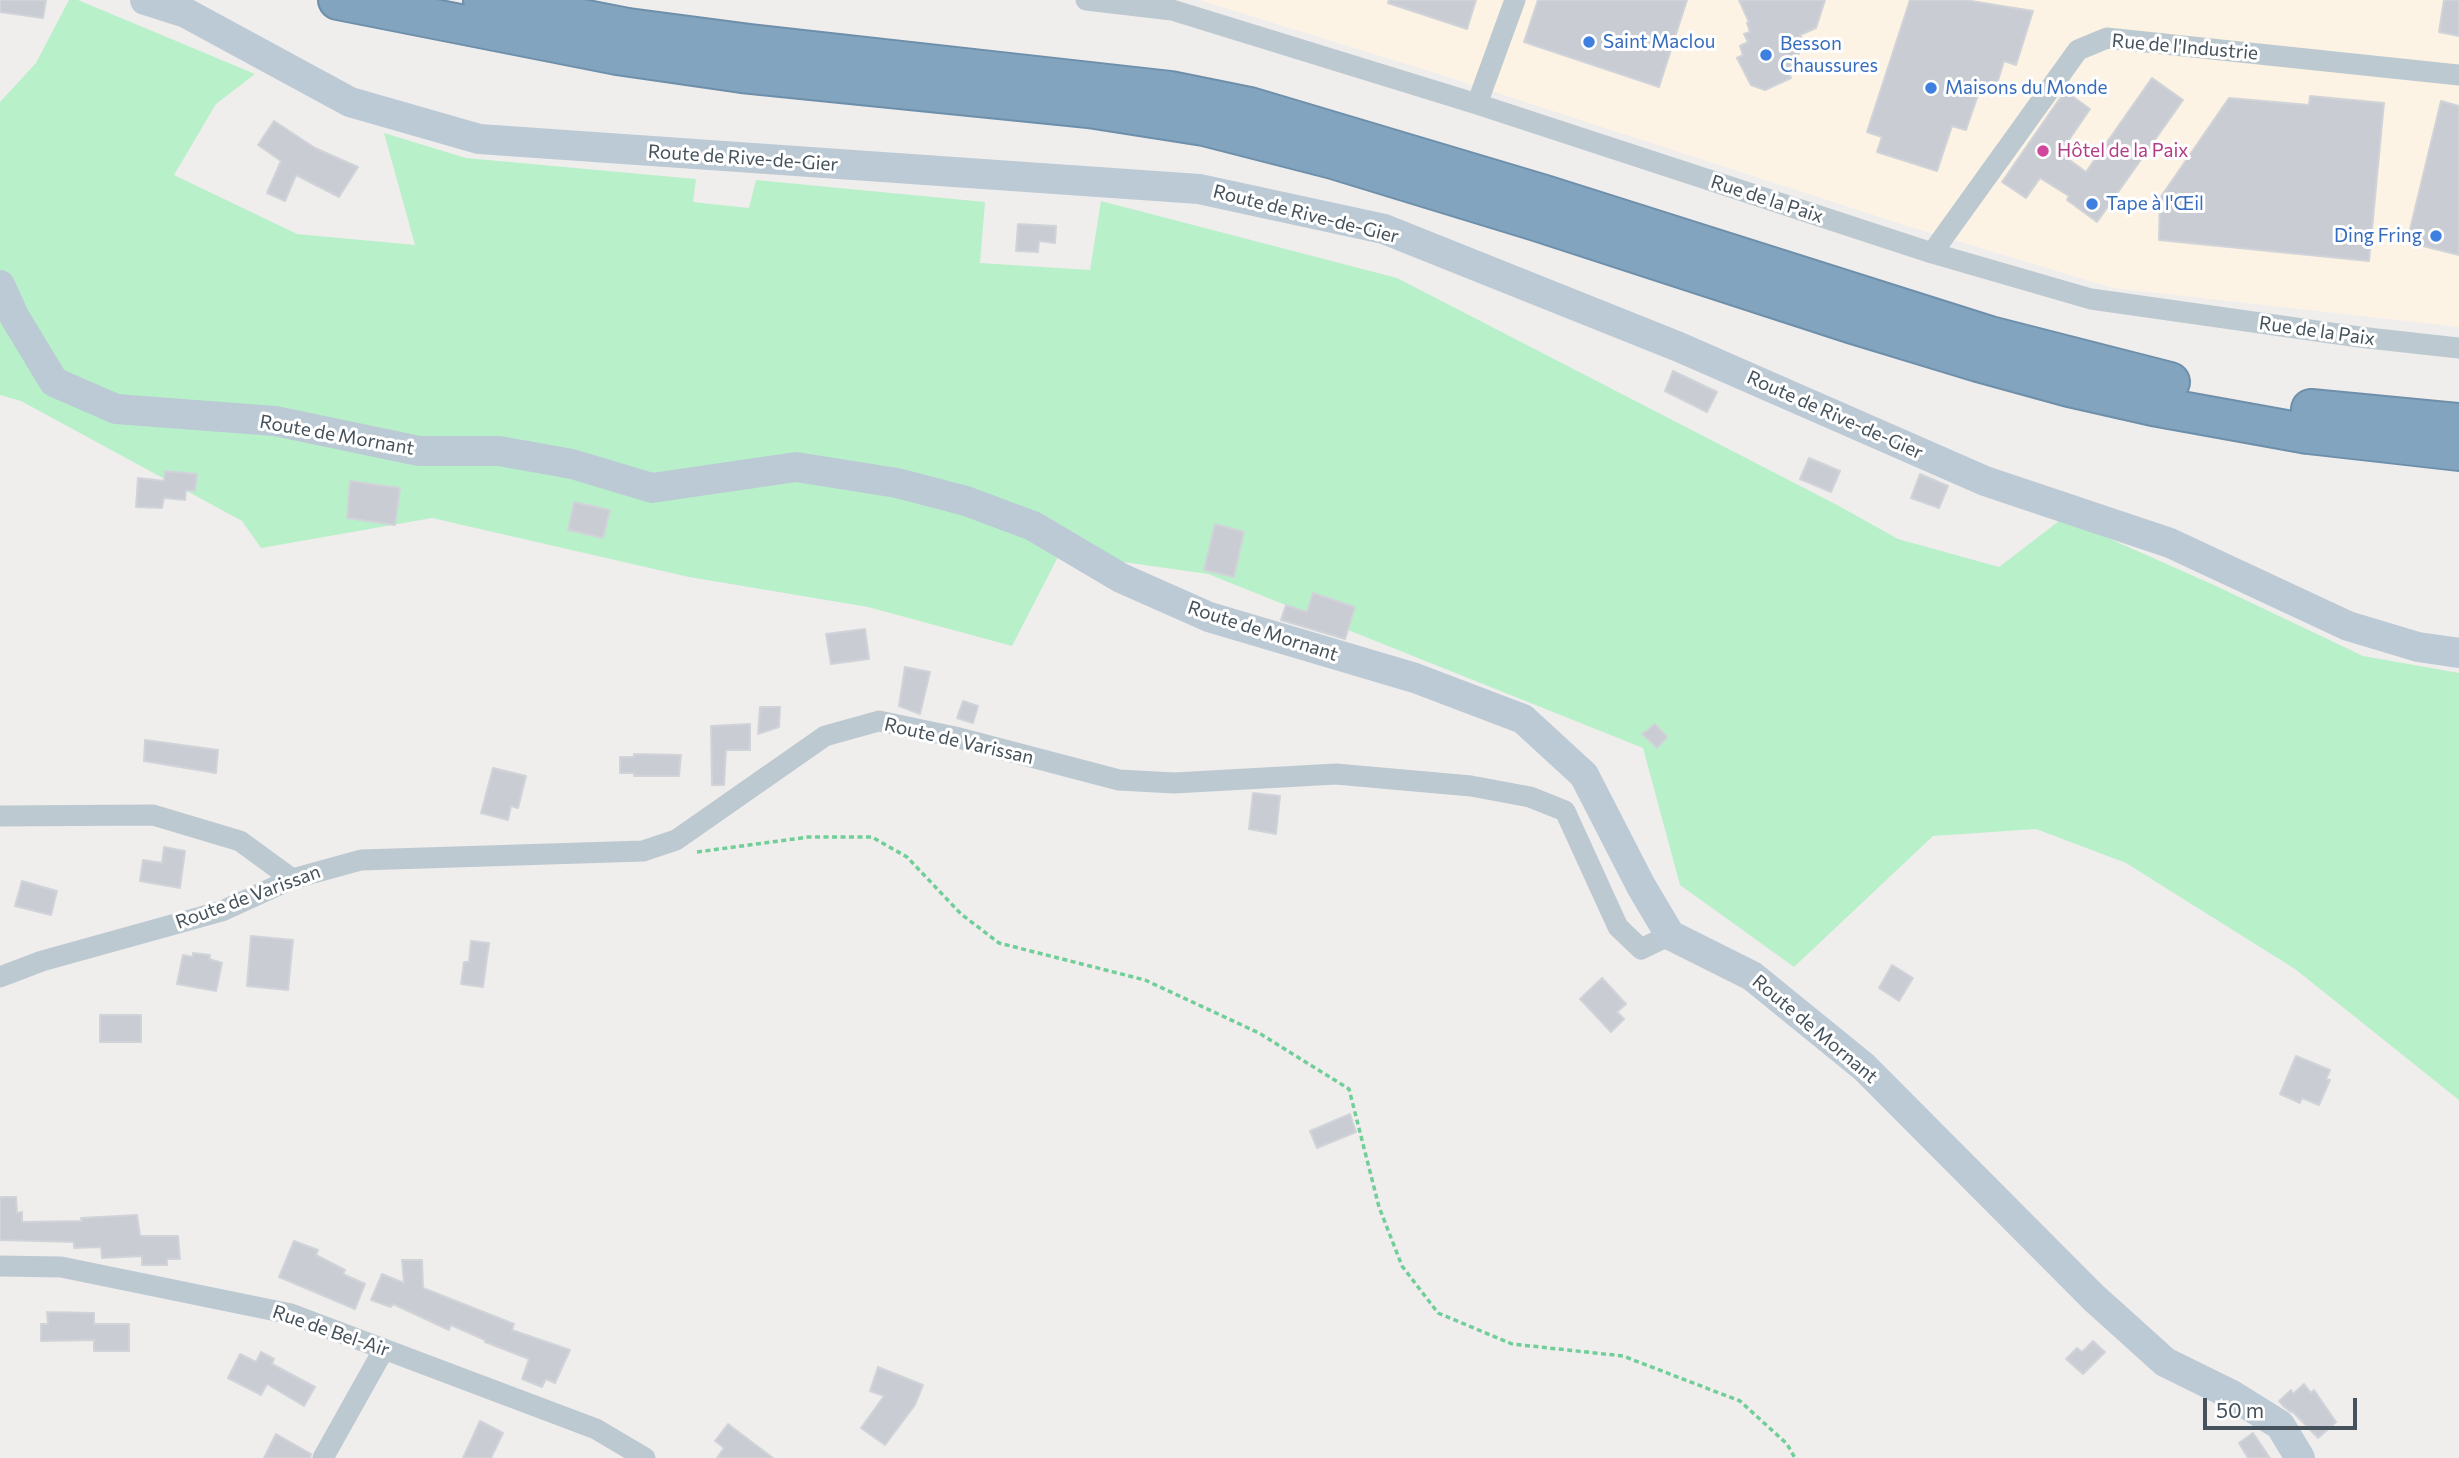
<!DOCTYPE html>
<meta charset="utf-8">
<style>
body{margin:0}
#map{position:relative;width:2459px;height:1458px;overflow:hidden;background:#f0eded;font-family:Commissioner,sans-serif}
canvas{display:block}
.scale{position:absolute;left:2203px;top:1398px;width:154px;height:32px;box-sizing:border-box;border:4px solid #45525b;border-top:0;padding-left:9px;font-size:21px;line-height:24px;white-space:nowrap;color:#45525b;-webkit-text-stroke:5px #fff;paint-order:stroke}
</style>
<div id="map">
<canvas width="2459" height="1458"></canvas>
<div class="scale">50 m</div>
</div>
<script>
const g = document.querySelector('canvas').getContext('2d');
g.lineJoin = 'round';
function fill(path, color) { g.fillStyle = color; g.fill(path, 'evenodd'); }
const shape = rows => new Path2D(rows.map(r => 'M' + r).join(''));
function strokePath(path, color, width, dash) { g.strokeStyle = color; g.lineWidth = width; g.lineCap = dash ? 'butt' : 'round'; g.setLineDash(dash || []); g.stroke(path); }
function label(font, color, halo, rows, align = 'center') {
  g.font = font + ' Commissioner,sans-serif'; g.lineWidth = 6; g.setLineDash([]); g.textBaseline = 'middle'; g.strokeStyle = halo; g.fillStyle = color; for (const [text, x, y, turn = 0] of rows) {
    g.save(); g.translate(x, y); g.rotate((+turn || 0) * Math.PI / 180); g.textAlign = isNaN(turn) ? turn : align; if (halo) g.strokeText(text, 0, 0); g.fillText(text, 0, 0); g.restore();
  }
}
fill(shape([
 [1199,0,2459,0,2459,327,2113,288,1901,224,1445,76]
]), '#fcf3e4');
fill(shape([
 [69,0,78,0,255,74,216,104,174,175,297,234,415,245,384,133,466,158,696,179,693,202,749,208,756,180,985,202,980,263,1090,270,1101,201,1397,278,1839,506,1898,539,1999,567,2063,518,2216,586,2363,656,2459,673,2459,1100,2295,969,2126,863,2036,829,1933,836,1794,967,1680,885,1643,748,1208,574,1060,553,1012,646,868,607,689,577,432,518,261,548,242,521,21,401,0,395,0,102,36,63]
]), '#b8f0ca');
const building = shape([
 [0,0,46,0,43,18,0,12,0,0],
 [1389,0,1476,0,1467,29,1388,3,1389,0],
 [1538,0,1687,0,1659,87,1524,42,1538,0],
 [1739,0,1825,0,1816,28,1800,35,1803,42,1795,46,1799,54,1792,58,1795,65,1787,69,1791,78,1765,90,1751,85,1737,58,1743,55,1740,46,1748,42,1744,34,1750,32,1747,23,1749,22,1739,0],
 [1910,0,1965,0,2033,11,2016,65,2004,61,1995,90,1981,86,1966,130,1952,126,1937,171,1877,152,1882,137,1867,132,1910,0],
 [2444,0,2459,0,2459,36,2439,32,2444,0],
 [2152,78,2183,100,2097,222,2067,200,2069,196,2040,178,2026,198,2002,182,2065,91,2090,109,2060,153,2086,172,2152,78],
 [2310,96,2384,103,2369,261,2159,240,2160,198,2229,98,2309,105,2310,96],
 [2441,101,2459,106,2459,255,2407,242,2441,101],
 [274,121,315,148,358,167,339,197,296,175,285,201,267,193,281,161,258,145,274,121],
 [1018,224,1056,226,1055,243,1039,241,1038,252,1016,251,1018,224],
 [1673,371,1717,392,1707,412,1665,391,1673,371],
 [1809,458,1840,471,1831,492,1800,479,1809,458],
 [165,471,197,474,195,491,186,490,185,500,164,498,162,508,136,507,138,478,164,481,165,471],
 [1920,474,1948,486,1939,508,1911,498,1920,474],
 [350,481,400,488,395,525,347,518,350,481],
 [574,502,610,510,603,538,568,530,574,502],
 [1215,524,1244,532,1234,577,1204,570,1215,524],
 [1313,593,1355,607,1345,639,1281,620,1286,605,1307,612,1313,593],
 [865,629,869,659,831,664,826,634,865,629],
 [905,667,930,672,920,714,899,706,905,667],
 [963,701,978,706,973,723,957,718,963,701],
 [760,707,780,707,779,727,758,734,760,707],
 [750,724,750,750,726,750,724,785,712,785,711,726,750,724],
 [1655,724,1667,737,1657,748,1642,734,1655,724],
 [145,740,218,750,216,773,144,761,145,740],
 [634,754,681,755,679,776,634,776,634,773,620,773,620,757,634,757,634,754],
 [493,768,526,776,518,808,511,806,508,820,481,813,493,768],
 [1253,793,1280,796,1276,834,1249,829,1253,793],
 [164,847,185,851,180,888,140,881,143,860,162,863,164,847],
 [22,881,57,891,51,915,15,906,22,881],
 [251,936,293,940,288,990,247,986,251,936],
 [471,941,489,943,483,987,461,984,464,962,469,962,471,941],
 [193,953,210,955,209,959,222,963,216,991,177,984,183,955,193,957,193,953],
 [1892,965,1913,978,1899,1001,1879,988,1892,965],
 [1602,978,1626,1004,1617,1012,1624,1019,1611,1032,1580,999,1602,978],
 [100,1015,141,1015,141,1042,100,1042,100,1015],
 [2296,1056,2330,1070,2326,1079,2330,1080,2319,1105,2302,1098,2300,1103,2280,1094,2296,1056],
 [1350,1114,1356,1132,1317,1148,1310,1131,1350,1114],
 [0,1197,16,1197,17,1213,22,1212,22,1222,82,1221,81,1218,137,1215,140,1236,178,1236,180,1259,167,1259,167,1265,142,1265,142,1256,102,1258,101,1247,74,1248,74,1242,0,1240,0,1197],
 [294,1241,318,1250,316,1255,345,1270,343,1274,365,1284,355,1309,279,1277,294,1241],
 [402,1260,422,1260,423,1288,514,1324,512,1330,570,1350,555,1383,546,1379,542,1387,522,1379,529,1359,485,1342,485,1340,451,1325,449,1330,393,1304,391,1307,371,1300,382,1274,404,1283,402,1260],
 [47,1312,94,1313,94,1324,129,1324,129,1351,94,1351,94,1340,41,1341,41,1324,48,1324,47,1312],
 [2093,1341,2105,1352,2083,1374,2066,1359,2077,1348,2082,1352,2093,1341],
 [261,1352,274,1359,272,1364,315,1387,304,1406,267,1384,261,1395,228,1378,240,1354,256,1362,261,1352],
 [878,1367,923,1385,915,1405,885,1445,861,1428,884,1396,870,1391,878,1367],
 [2304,1384,2311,1393,2314,1390,2336,1422,2318,1438,2292,1411,2291,1412,2283,1406,2279,1401,2291,1390,2293,1394,2304,1384],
 [480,1421,503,1433,491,1458,463,1458,480,1421],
 [728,1424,773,1458,717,1458,724,1448,715,1441,728,1424],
 [2253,1433,2270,1458,2248,1458,2239,1443,2253,1433],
 [276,1434,311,1454,310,1458,264,1458,276,1434]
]);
fill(building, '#c9ccd2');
strokePath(building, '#d0d4d9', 2);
const highway = shape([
 [338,0,617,55,742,73,1089,108,1204,126,1333,159,1536,221,1853,324,1978,362,2069,387,2153,406,2308,434,2459,451],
 [483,0,628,28,750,44,1171,91,1250,107,1545,195,1990,336,2170,382],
 [2311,409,2459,423]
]);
strokePath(highway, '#6e8faa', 42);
strokePath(shape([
 [697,852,809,837,872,837,907,857,961,914,999,943,1145,980,1259,1033,1349,1089,1379,1207,1402,1266,1438,1313,1512,1344,1623,1356,1740,1401,1787,1444,1795,1458]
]), '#70cf98', 3.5, [5, 3.5]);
strokePath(shape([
 [1086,0,1172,10,1477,104,1932,253,2091,299,2359,337,2459,348],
 [1477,104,1515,0],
 [1932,253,2078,50,2107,38,2459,75],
 [0,816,153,815,240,841,292,879],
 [0,977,42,961,222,911,292,879,361,860,643,851,676,840,825,736,879,721,955,737,1119,780,1174,783,1336,774,1471,786,1530,797,1565,811,1618,927,1641,949,1670,935],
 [0,1266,61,1267,291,1314,596,1429,645,1458],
 [323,1458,384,1349]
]), '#bdc9d0', 21);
strokePath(shape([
 [145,0,186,13,350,102,479,139,1199,189,1384,229,1679,347,1985,481,2170,543,2348,626,2418,647,2459,653],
 [0,285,14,316,54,382,116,409,275,421,419,451,499,451,572,464,652,488,796,467,897,483,966,501,1033,526,1121,578,1209,617,1415,678,1523,719,1584,775,1641,886,1670,935,1752,976,1864,1067,2094,1298,2165,1362,2232,1395,2280,1425,2300,1458]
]), '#bccad5', 30);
strokePath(highway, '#82a4be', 38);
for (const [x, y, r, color] of [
 [1589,42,7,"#3f7fe0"],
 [1766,55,7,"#3f7fe0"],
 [1931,88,7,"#3f7fe0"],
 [2043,151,7,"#d1479c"],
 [2092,204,7,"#3f7fe0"],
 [2436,236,7,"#3f7fe0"]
]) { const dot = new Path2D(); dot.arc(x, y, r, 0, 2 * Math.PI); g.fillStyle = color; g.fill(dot); strokePath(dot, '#fff', 2.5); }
label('19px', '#366cbe', '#fff', [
 ["Saint Maclou",1603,42],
 ["Besson",1780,44],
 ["Chaussures",1780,66],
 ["Maisons du Monde",1945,88],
 ["Tape à l'Œil",2106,204],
 ["Ding Fring",2422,236,"right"]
], 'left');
label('19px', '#45525b', '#fff', [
 ["Rue de l'Industrie",2185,47,5],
 ["Route de Rive-de-Gier",743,158,4],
 ["Rue de la Paix",1767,199,18],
 ["Route de Rive-de-Gier",1306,214,14],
 ["Rue de la Paix",2317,331,8],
 ["Route de Rive-de-Gier",1835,415,24],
 ["Route de Mornant",337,435,10],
 ["Route de Mornant",1263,631,18],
 ["Route de Varissan",959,741,13],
 ["Route de Varissan",248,897,-20],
 ["Route de Mornant",1815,1029,40],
 ["Rue de Bel-Air",331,1331,19]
]);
label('19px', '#b23c85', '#fff', [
 ["Hôtel de la Paix",2057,151]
], 'left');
</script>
